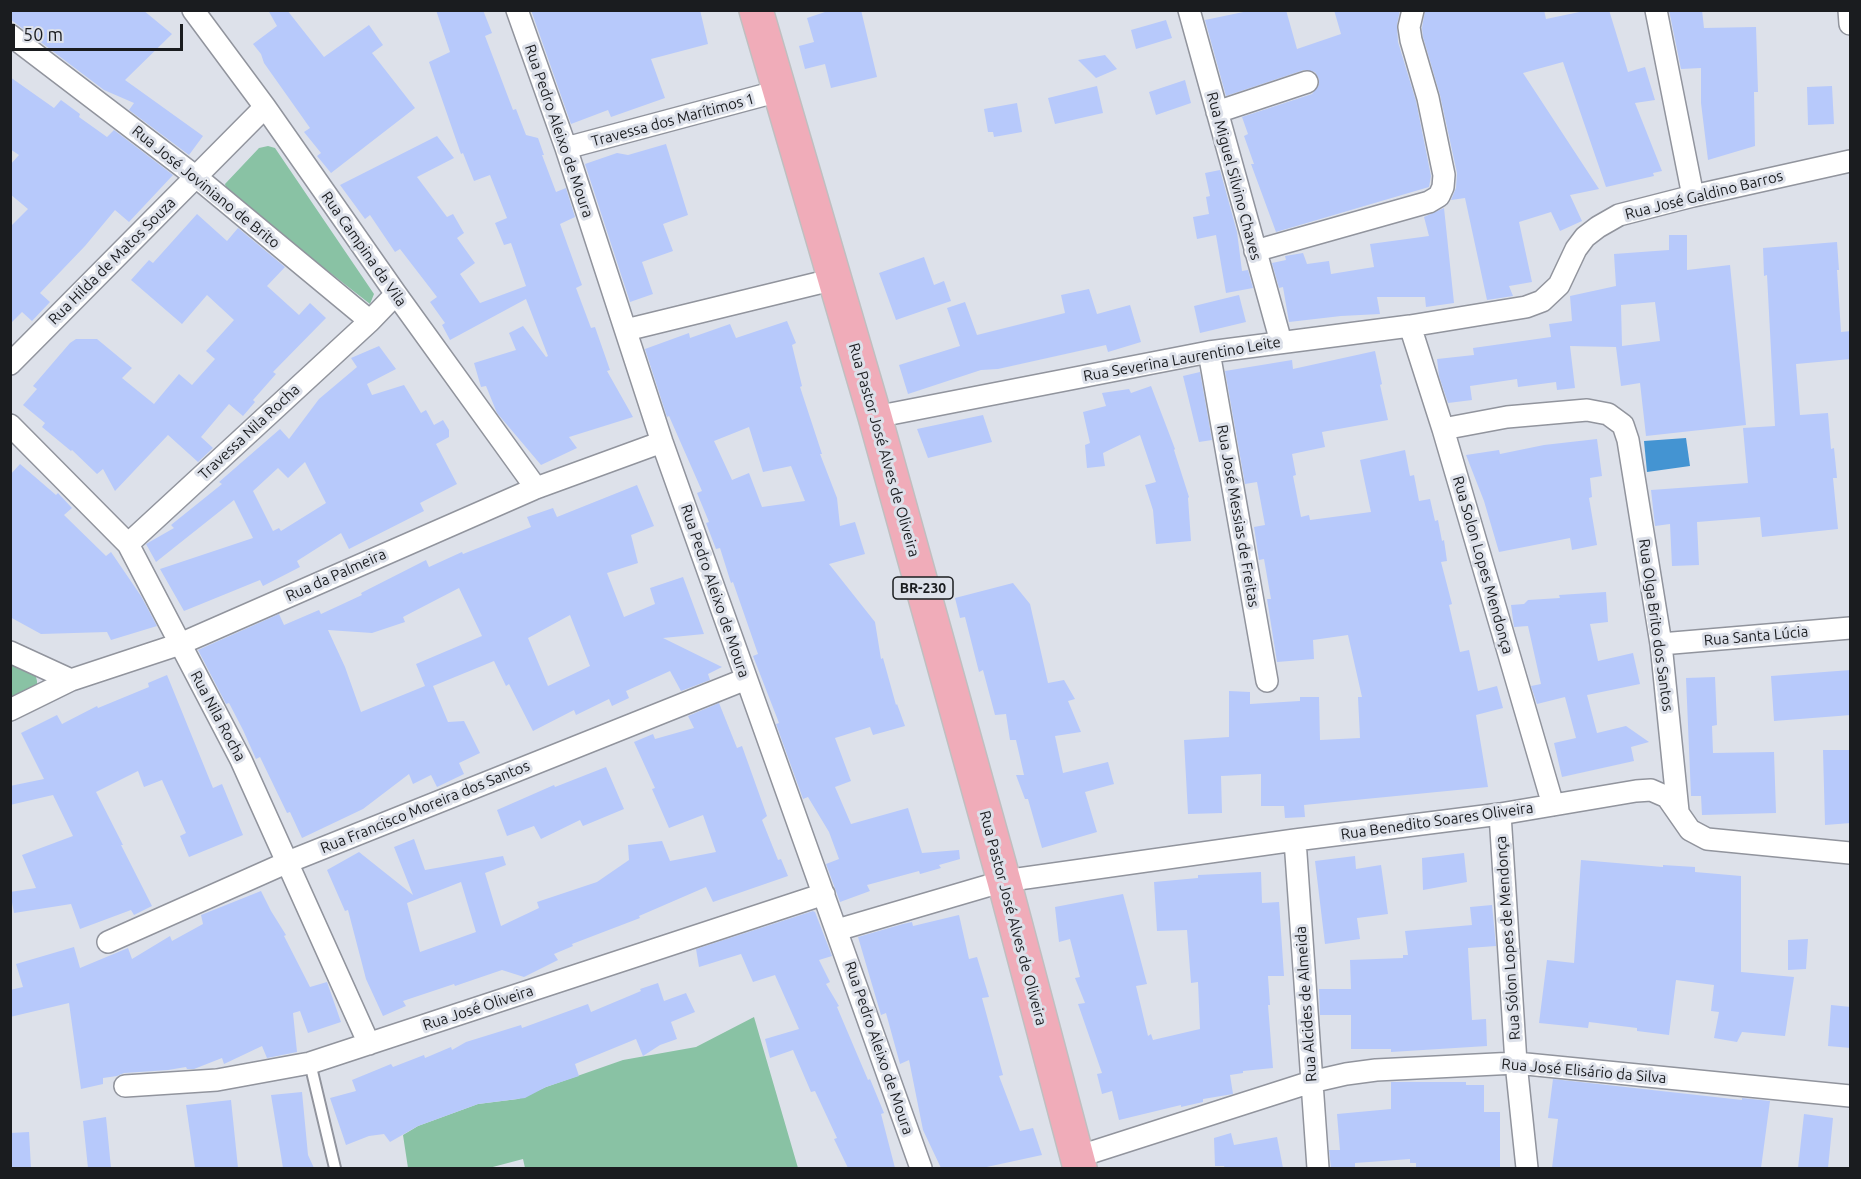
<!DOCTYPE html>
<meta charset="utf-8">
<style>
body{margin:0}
#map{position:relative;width:1861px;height:1179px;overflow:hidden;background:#dde1ea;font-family:Ubuntu,sans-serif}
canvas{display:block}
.frame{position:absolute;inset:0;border:12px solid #1a1c1f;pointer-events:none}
.scale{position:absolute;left:12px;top:24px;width:171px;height:27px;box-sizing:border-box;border:3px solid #1a1c1f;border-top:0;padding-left:8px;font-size:18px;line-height:21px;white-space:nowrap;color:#1a1c1f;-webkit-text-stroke:4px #dde1ea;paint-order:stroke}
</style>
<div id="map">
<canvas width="1861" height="1179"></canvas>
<div class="frame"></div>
<div class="scale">50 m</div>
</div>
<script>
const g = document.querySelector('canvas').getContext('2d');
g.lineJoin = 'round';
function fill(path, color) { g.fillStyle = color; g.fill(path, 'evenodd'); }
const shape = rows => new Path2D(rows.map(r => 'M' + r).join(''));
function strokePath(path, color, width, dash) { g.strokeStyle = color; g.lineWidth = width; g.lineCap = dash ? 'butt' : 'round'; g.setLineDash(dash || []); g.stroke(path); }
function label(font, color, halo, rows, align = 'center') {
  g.font = font + ' Ubuntu,sans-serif'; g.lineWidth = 6; g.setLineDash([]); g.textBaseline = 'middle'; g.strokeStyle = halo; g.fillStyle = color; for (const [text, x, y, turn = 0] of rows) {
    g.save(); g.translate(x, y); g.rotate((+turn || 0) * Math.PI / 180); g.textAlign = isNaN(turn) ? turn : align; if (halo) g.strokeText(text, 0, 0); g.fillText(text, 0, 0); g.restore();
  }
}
fill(shape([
 [268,146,275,148,374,294,370,304,227,192,225,184,259,148],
 [11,662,35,673,37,681,37,690,11,705],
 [754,1017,798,1168,525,1168,523,1159,489,1168,408,1168,403,1135,418,1126,478,1104,518,1099,546,1087,623,1060,696,1047]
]), '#89c2a4');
fill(shape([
 [1686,438,1690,466,1647,472,1644,441]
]), '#4494d2');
fill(shape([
 [10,10,143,10,172,34,125,80,203,136,189,155,129,110,134,103,104,90,18,25,10,19],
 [268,10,287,10,324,57,369,25,383,45,372,53,415,108,331,173,317,156,321,153,304,132,310,128,264,63,261,54,253,44,277,26],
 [436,10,483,10,492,33,485,36,513,110,516,109,526,135,538,138,544,155,542,155,556,192,566,188,575,217,560,224,582,285,576,288,591,328,595,327,610,370,607,371,633,417,569,437,577,448,541,465,497,413,486,386,481,387,474,363,516,350,509,333,523,326,546,357,548,356,526,299,450,340,442,325,445,323,430,302,437,297,400,249,395,252,370,215,365,219,340,185,437,136,454,158,417,177,447,217,453,214,464,233,457,238,475,263,460,274,480,303,526,286,511,243,504,245,495,223,507,218,490,175,474,181,463,153,461,154,429,62,450,52],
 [531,10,700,10,708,44,651,59,665,98,611,117,608,110,571,124],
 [831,10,861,10,877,77,831,88,825,64,805,69,799,46,814,42,807,18],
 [1253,10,1286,10,1297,49,1341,34,1334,10,1400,10,1397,25,1398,42,1416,101,1431,176,1429,187,1276,232,1251,164,1254,164,1244,136,1248,134,1242,117,1312,94,1319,85,1319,79,1315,72,1304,70,1226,96,1205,20],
 [1425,10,1544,10,1546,19,1589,10,1609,10,1628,72,1645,67,1655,100,1635,103,1662,171,1653,173,1654,176,1606,187,1563,62,1523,73,1599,189,1570,195,1582,221,1560,231,1551,212,1519,222,1532,282,1509,286,1513,296,1487,300,1465,198,1451,200,1456,188,1457,173,1440,95,1423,37,1422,28],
 [1669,10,1702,10,1704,28,1756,27,1758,92,1754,92,1755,146,1708,160,1701,103,1701,68,1681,69],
 [1166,20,1172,38,1136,49,1131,30],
 [1105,55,1117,69,1096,78,1078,60],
 [10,77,54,108,61,100,80,114,79,117,107,137,114,130,173,175,129,222,115,210,85,246,40,293,50,302,32,321,22,312,10,324,10,227,28,209,10,194,10,165,19,155,10,149],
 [1185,80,1191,103,1156,115,1149,92],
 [1097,86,1103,113,1055,124,1048,98],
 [1832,86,1834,124,1808,125,1807,87],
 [1017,103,1022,132,994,137,993,132,988,132,984,109],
 [666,144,688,215,663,224,673,251,642,262,653,294,630,302,585,164,617,153,628,155],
 [1220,170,1237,232,1242,271,1248,270,1253,288,1226,293,1216,235,1197,239,1193,217,1209,214,1206,197,1210,196,1205,173],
 [1444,208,1454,303,1426,307,1425,297,1377,297,1380,314,1341,316,1289,322,1283,287,1279,288,1272,263,1286,260,1285,256,1303,253,1307,264,1329,261,1331,274,1374,267,1370,244,1429,236,1424,217],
 [197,214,227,241,238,228,285,267,267,286,299,315,310,303,326,318,273,372,276,374,253,400,255,402,243,416,229,404,201,437,213,448,198,462,168,435,115,491,103,469,97,474,72,450,71,451,42,427,45,423,23,405,37,389,33,386,70,343,76,339,97,339,132,368,122,378,154,404,179,374,192,385,215,359,206,351,234,320,207,295,182,324,131,280,149,260,153,263],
 [1669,235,1687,235,1687,270,1730,265,1746,425,1646,436,1640,383,1621,386,1616,347,1570,346,1575,388,1557,390,1556,382,1518,387,1517,379,1470,386,1472,400,1448,403,1439,376,1437,359,1474,355,1473,348,1551,337,1549,324,1572,321,1570,296,1616,286,1614,254,1669,250],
 [1655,302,1660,341,1622,346,1621,305],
 [1837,242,1839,270,1837,270,1841,332,1851,331,1851,359,1796,364,1800,415,1828,413,1831,449,1834,448,1837,478,1833,478,1838,529,1762,537,1760,517,1697,522,1699,565,1672,566,1670,524,1655,526,1651,490,1748,483,1743,428,1775,426,1767,275,1764,276,1763,248],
 [924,257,934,285,944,281,951,301,896,320,879,273],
 [1089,289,1097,314,1130,305,1141,342,1108,352,1106,345,998,369,981,370,908,394,899,365,960,346,947,308,965,302,977,335,1065,313,1061,295],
 [1239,295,1246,322,1200,333,1194,306],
 [787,321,796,343,792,345,802,386,800,387,822,454,820,454,837,498,840,526,855,522,865,554,829,564,875,622,881,659,883,658,896,705,897,704,905,726,873,735,870,727,835,738,851,781,835,787,851,824,908,808,922,853,959,850,960,859,939,865,941,868,920,874,919,871,867,885,870,891,840,902,826,864,839,859,829,832,808,797,803,799,776,724,779,723,753,656,758,654,733,582,731,583,720,548,716,549,706,523,709,522,697,493,702,491,669,416,667,417,645,349,689,333,690,338,730,324,736,338],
 [749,427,763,472,791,466,805,501,762,507,749,473,732,480,714,441],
 [379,346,396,369,367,384,372,395,404,385,421,413,426,410,434,425,443,420,449,430,449,437,436,444,457,484,420,503,424,511,349,549,341,533,297,561,300,567,263,586,260,580,184,611,160,569,253,538,234,500,156,562,146,544,174,528,171,525,222,484,219,482,280,429,289,439,319,399,357,367,351,358],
 [305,462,326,503,281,531,279,528,273,531,253,491,278,468,288,478],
 [1375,351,1382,384,1380,385,1388,420,1322,432,1325,447,1292,454,1296,475,1293,476,1301,517,1309,515,1310,520,1371,512,1360,460,1405,450,1410,476,1414,475,1419,501,1430,499,1435,521,1438,520,1442,541,1444,540,1447,561,1441,562,1452,604,1449,605,1460,652,1469,650,1478,691,1497,686,1503,708,1476,715,1488,787,1304,805,1305,817,1285,818,1284,806,1261,806,1261,774,1221,776,1222,813,1188,814,1184,740,1229,737,1229,691,1250,692,1250,704,1300,701,1300,697,1319,697,1320,740,1360,738,1358,697,1362,697,1348,635,1313,640,1314,659,1277,662,1267,599,1271,599,1264,559,1259,560,1254,527,1265,525,1257,482,1245,484,1225,371,1292,360,1293,369],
 [1200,372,1212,440,1199,442,1183,376],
 [1151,386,1175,449,1174,450,1189,497,1188,498,1191,541,1156,544,1153,510,1145,485,1156,482,1140,435,1103,453,1105,466,1087,468,1085,445,1090,443,1083,412,1106,406,1102,393,1129,389,1131,393],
 [983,415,992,442,928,458,917,429],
 [1597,439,1602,476,1590,478,1592,497,1589,498,1597,545,1572,550,1570,538,1499,552,1484,501,1466,455,1499,450,1500,454,1544,445],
 [20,464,56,495,58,493,72,508,64,515,106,556,111,552,141,596,157,626,111,640,107,632,41,634,10,617,10,475],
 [637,485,654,526,631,535,638,563,607,573,624,617,655,604,650,588,683,577,704,634,663,638,722,667,708,674,710,680,681,691,670,671,626,691,629,698,612,706,609,699,576,715,574,710,533,731,509,684,506,686,494,661,433,686,448,722,464,721,480,753,459,763,464,774,437,787,431,775,413,784,409,774,363,809,302,838,290,812,287,813,260,757,256,759,243,730,229,703,226,704,198,650,279,614,284,625,319,610,321,614,362,595,361,593,426,560,429,567,462,552,463,554,531,527,527,517,553,508,557,517],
 [459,588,482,636,416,664,425,686,361,712,345,667,328,630,372,633,405,622,403,617],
 [570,615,590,666,548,686,528,638],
 [1013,583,1030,604,1048,683,1064,680,1075,699,1068,701,1081,732,1055,736,1063,773,1108,762,1114,784,1085,792,1097,832,1042,848,1028,799,1025,799,1016,775,1024,775,1016,740,1010,740,1006,714,995,715,983,670,979,672,965,617,960,618,955,598],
 [1606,592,1608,622,1590,624,1598,661,1633,653,1640,684,1587,695,1597,733,1626,726,1649,742,1631,747,1634,761,1562,777,1554,743,1576,738,1565,697,1537,704,1531,686,1541,684,1528,626,1514,627,1511,605,1524,604,1528,600,1560,598,1559,595],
 [1851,670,1851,715,1774,721,1771,676],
 [167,675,213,788,222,784,243,835,189,857,180,836,186,833,162,780,144,787,138,771,96,792,123,845,121,845,152,906,134,915,131,910,80,929,71,904,14,913,10,892,36,888,22,855,73,836,53,795,10,805,10,786,44,779,21,733,57,715,62,724,97,706,98,708,149,687,148,683],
 [1715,677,1717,725,1712,726,1713,753,1774,752,1776,813,1702,815,1701,796,1691,796,1686,678],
 [719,703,737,748,742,746,767,816,762,820,778,860,781,859,788,876,713,902,706,887,639,916,640,918,572,944,573,946,554,954,558,960,524,977,502,970,455,986,454,984,403,1001,406,1006,383,1016,366,979,348,910,345,911,327,870,359,852,413,895,394,847,414,839,425,870,503,856,506,865,485,873,501,926,539,908,537,902,597,882,629,860,628,845,662,841,670,861,716,852,703,815,669,828,652,789,655,788,634,742,653,734,655,739,694,728,688,716],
 [461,882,476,932,420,952,407,903],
 [1823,750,1851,750,1851,823,1825,825],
 [606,767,624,809,583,826,580,820,541,839,534,826,507,836,497,810,554,785,555,787],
 [1464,853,1467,882,1423,890,1422,858],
 [1355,856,1356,869,1381,865,1388,914,1357,918,1360,939,1325,944,1315,861],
 [1581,860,1663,867,1663,865,1695,867,1695,872,1741,876,1741,972,1794,977,1785,1036,1742,1032,1737,1042,1714,1038,1719,1012,1711,1011,1714,985,1676,980,1669,1035,1637,1031,1637,1028,1589,1022,1588,1028,1539,1023,1547,960,1574,963],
 [1261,872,1262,903,1279,902,1284,976,1268,976,1270,1005,1268,1005,1273,1068,1243,1071,1243,1073,1230,1075,1233,1094,1203,1099,1203,1102,1181,1107,1181,1105,1119,1120,1112,1091,1102,1094,1097,1074,1102,1073,1078,1004,1085,1003,1075,978,1080,977,1070,939,1059,942,1055,907,1123,894,1147,984,1136,986,1148,1036,1151,1034,1153,1040,1200,1029,1198,982,1191,983,1187,930,1157,931,1154,882,1198,878,1198,875],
 [261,891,271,911,286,935,284,936,310,987,327,982,341,1022,308,1033,300,1011,293,1013,297,1052,267,1058,262,1046,224,1064,222,1058,194,1069,187,1069,186,1067,168,1070,124,1073,117,1076,103,1078,103,1084,81,1089,69,1003,10,1017,10,990,23,987,16,964,74,947,80,968,128,948,132,959,170,936,172,941,203,924,201,915],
 [1492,905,1496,946,1468,948,1472,1020,1486,1019,1487,1046,1391,1052,1391,1049,1351,1049,1351,1015,1320,1015,1319,989,1351,989,1350,960,1403,958,1403,955,1408,955,1405,931,1472,925,1470,907],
 [813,911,815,912,832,956,819,960,830,982,826,984,839,1006,837,1007,868,1080,870,1079,884,1113,881,1114,895,1168,848,1168,834,1139,837,1138,815,1091,811,1092,793,1050,770,1058,765,1039,799,1029,775,975,753,982,741,954,699,967,696,949],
 [959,915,969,959,977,957,989,997,982,998,1003,1075,999,1076,1020,1131,1033,1128,1042,1155,982,1168,941,1168,923,1130,909,1060,900,1064,886,1013,881,1015,858,937,903,924,912,922,913,926],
 [1808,939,1806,969,1788,970,1788,940],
 [658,983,664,1001,686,993,695,1012,671,1022,677,1039,660,1045,643,1056,636,1039,575,1064,579,1076,546,1087,525,1098,478,1104,418,1126,390,1142,384,1134,369,1136,346,1145,330,1098,356,1091,352,1080,391,1064,393,1067,424,1055,425,1058,451,1047,452,1050,466,1042,521,1025,522,1028,588,1004,591,1012,641,991,640,989],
 [1831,1005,1851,1007,1851,1048,1828,1046],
 [1553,1079,1742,1100,1742,1098,1770,1101,1761,1168,1552,1168,1558,1119,1548,1118],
 [1391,1082,1466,1082,1466,1085,1484,1085,1484,1112,1500,1112,1500,1168,1416,1168,1416,1163,1410,1163,1410,1159,1355,1163,1355,1168,1331,1168,1329,1150,1340,1150,1337,1114,1391,1109],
 [302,1092,308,1155,314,1168,283,1168,271,1095],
 [231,1100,238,1168,195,1168,186,1105],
 [1804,1114,1833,1118,1828,1168,1798,1168],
 [106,1117,111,1168,88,1168,83,1121],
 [29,1132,31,1168,10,1168,10,1133],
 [1231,1133,1234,1145,1277,1137,1283,1168,1225,1168,1224,1166,1215,1166,1214,1138]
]), '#b7c9fb');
const service = shape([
 [310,1063,335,1168]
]);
const minor = shape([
 [193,10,265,107,396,294,536,488],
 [517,10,566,148,662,442,921,1168],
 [1189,10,1281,342],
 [1656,10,1693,196],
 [1849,10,1850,24],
 [10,35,195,176,370,321,396,294],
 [1217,112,1307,82],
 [566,148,779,91],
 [1255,251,1429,202,1439,196,1443,187,1444,175,1428,98,1411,40,1409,27,1413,10],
 [1410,326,1443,429,1553,805],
 [626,330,835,279],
 [1209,352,1267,681],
 [10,364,265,107],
 [875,417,1209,352,1410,326,1526,307,1542,301,1559,285,1576,249,1585,237,1598,227,1619,215,1693,196,1850,161],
 [10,425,128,544,241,760,369,1044],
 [1443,429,1507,417,1587,410,1608,414,1623,425,1628,440,1661,644,1678,811],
 [128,544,370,321],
 [1661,644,1850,628],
 [10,652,71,680],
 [10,710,71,680,180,644,536,488,662,442],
 [1500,814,1516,1063,1527,1168],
 [1295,840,1318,1168],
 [837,930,1004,881,1295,840,1500,814,1636,791,1651,790,1667,797,1690,830,1707,839,1850,853],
 [108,942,288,862,746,679],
 [125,1086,217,1080,310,1063,824,894],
 [1077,1157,1311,1082,1346,1074,1376,1070,1516,1063,1850,1096]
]);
const primary = shape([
 [756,10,875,417,1004,881,1080,1168]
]);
strokePath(service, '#91949d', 14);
strokePath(minor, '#91949d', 24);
strokePath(primary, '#bfbfc0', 36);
strokePath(service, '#fff', 10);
strokePath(minor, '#fff', 21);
strokePath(primary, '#f0acb9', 33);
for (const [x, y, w] of [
 [923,588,60]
]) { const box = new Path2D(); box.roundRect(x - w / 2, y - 11, w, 22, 4.5); g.fillStyle = '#dde1ea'; g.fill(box); strokePath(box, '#1a1c1f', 1.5); }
label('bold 14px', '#1a1c1f', null, [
 ["BR-230",923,588]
]);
label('15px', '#1a1c1f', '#dde1ea', [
 ["Travessa dos Marítimos 1",673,120,-15],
 ["Rua Pedro Aleixo de Moura",559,131,71],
 ["Rua Miguel Silvino Chaves",1234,176,75],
 ["Rua José Joviniano de Brito",206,187,39],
 ["Rua José Galdino Barros",1704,195,-14],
 ["Rua Campina da Vila",364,249,55],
 ["Rua Hilda de Matos Souza",112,261,-45],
 ["Rua Severina Laurentino Leite",1182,359,-10],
 ["Travessa Nila Rocha",249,432,-43],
 ["Rua Pastor José Alves de Oliveira",884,450,74],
 ["Rua José Messias de Freitas",1238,516,80],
 ["Rua Solon Lopes Mendonça",1483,565,74],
 ["Rua da Palmeira",336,575,-24],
 ["Rua Pedro Aleixo de Moura",715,591,71],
 ["Rua Olga Brito dos Santos",1656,625,82],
 ["Rua Santa Lúcia",1756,636,-5],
 ["Rua Nila Rocha",218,716,62],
 ["Rua Francisco Moreira dos Santos",425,807,-22],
 ["Rua Benedito Soares Oliveira",1437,821,-8],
 ["Rua Pastor José Alves de Oliveira",1013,918,75],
 ["Rua Sólon Lopes de Mendonça",1508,938,-94],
 ["Rua Alcides de Almeida",1306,1004,-94],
 ["Rua José Oliveira",478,1008,-18],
 ["Rua Pedro Aleixo de Moura",879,1048,71],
 ["Rua José Elisário da Silva",1584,1071,5]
]);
</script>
